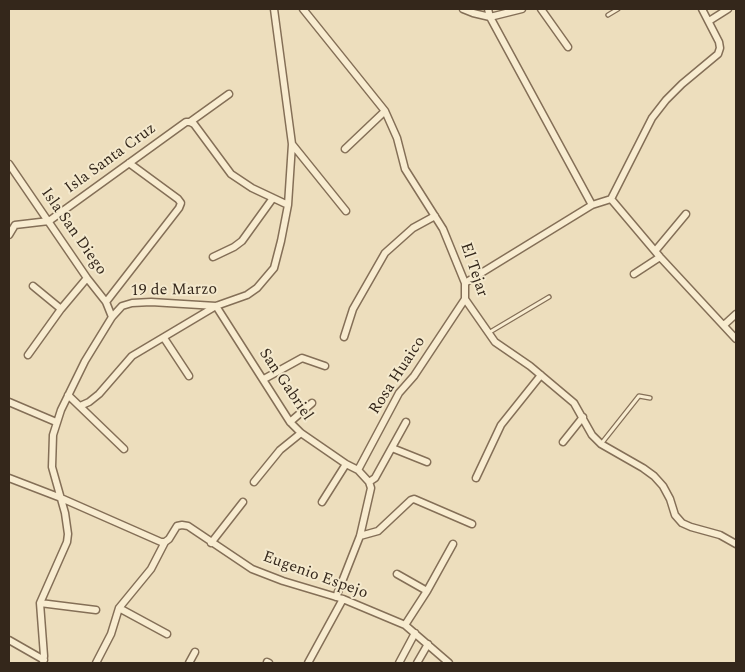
<!DOCTYPE html>
<style>
body{margin:0}
#map{position:relative;width:745px;height:672px;overflow:hidden;background:#eddebd;font-family:Spectral,serif}
canvas{display:block}
.frame{position:absolute;inset:0;border:10px solid #34271b;pointer-events:none}
</style>
<div id="map">
<canvas width="745" height="672"></canvas>
<div class="frame"></div>
</div>
<script>
const g = document.querySelector('canvas').getContext('2d');
g.lineJoin = 'round';
const shape = rows => new Path2D(rows.map(r => 'M' + r).join(''));
function strokePath(path, color, width, dash) { g.strokeStyle = color; g.lineWidth = width; g.lineCap = dash ? 'butt' : 'round'; g.setLineDash(dash || []); g.stroke(path); }
function label(font, color, halo, rows, align = 'center') {
  g.font = font + ' Spectral,serif'; g.lineWidth = 4; g.setLineDash([]); g.textBaseline = 'middle'; g.strokeStyle = halo; g.fillStyle = color; for (const [text, x, y, turn = 0] of rows) {
    g.save(); g.translate(x, y); g.rotate((+turn || 0) * Math.PI / 180); g.textAlign = isNaN(turn) ? turn : align; if (halo) g.strokeText(text, 0, 0); g.fillText(text, 0, 0); g.restore();
  }
}
const lane = shape([
 [608,15,618,9],
 [490,332,549,297],
 [601,444,639,396,650,398]
]);
const street = shape([
 [303,9,385,111,397,138,405,169,443,229,465,283,465,299,495,342,530,366,574,403,592,435,601,444,643,468,654,476,663,486,670,499,675,515,682,523,691,527,720,535,736,544],
 [463,9,473,13,490,17,522,9],
 [488,9,490,17,592,205],
 [541,9,568,47],
 [709,21,728,9],
 [190,122,194,124,231,174,252,188,288,205],
 [292,144,346,211],
 [345,149,385,111],
 [9,164,87,278,106,302,112,317],
 [611,199,660,257,736,339],
 [9,235,15,225,49,221,186,122,190,122,229,94],
 [656,250,686,214],
 [213,257,234,247,242,241,273,198],
 [634,274,660,257],
 [465,283,592,205,611,199,652,118,666,100,682,84,718,54,720,48,719,42,702,9],
 [33,286,61,309],
 [106,302,179,208,181,203,178,199,129,163],
 [724,325,736,314],
 [344,337,353,309,385,253,413,228,435,216],
 [164,338,189,376],
 [28,355,61,309,87,278],
 [264,379,302,358,325,366],
 [68,395,124,449],
 [9,402,56,422],
 [80,406,89,402,99,394,132,356,216,306,290,422,301,433,346,464,358,470,369,482,371,488,360,536,336,597],
 [290,422,312,403],
 [563,442,583,417],
 [392,448,427,462],
 [358,470,399,393,414,376,465,299],
 [9,478,61,498,161,542,165,542,169,539,177,526,182,525,188,526,252,569,283,581,343,599,405,625,449,663],
 [476,478,501,425,541,375],
 [254,482,280,450,301,433],
 [369,482,375,478,406,422],
 [322,502,346,464],
 [360,536,378,531,411,500,414,499,472,524],
 [211,543,243,502],
 [397,574,427,591,405,625],
 [427,591,453,544],
 [40,603,96,610],
 [119,608,167,634],
 [9,640,44,660],
 [267,662,269,663],
 [43,663,44,656,40,603,67,542,68,534,65,513,52,467,53,435,61,410,85,361,112,317,122,306,132,303,151,302,216,306,247,295,257,288,274,268,281,241,288,205,292,144,274,9],
 [96,663,111,634,119,608,151,569,165,542],
 [189,663,195,652],
 [308,663,343,599],
 [399,663,415,633],
 [417,663,428,644]
]);
strokePath(lane, '#846f57', 5.5);
strokePath(street, '#846f57', 9);
strokePath(lane, '#f8ecd0', 3);
strokePath(street, '#f8ecd0', 6);
label('16px', '#34271b', '#f4e9cd', [
 ["Isla Santa Cruz",111,159,-36],
 ["Isla San Diego",73,232,55],
 ["El Tejar",473,270,71],
 ["19 de Marzo",174,291,-1],
 ["Rosa Huaico",398,376,-57],
 ["San Gabriel",285,385,56],
 ["Eugenio Espejo",315,576,20]
]);
</script>
